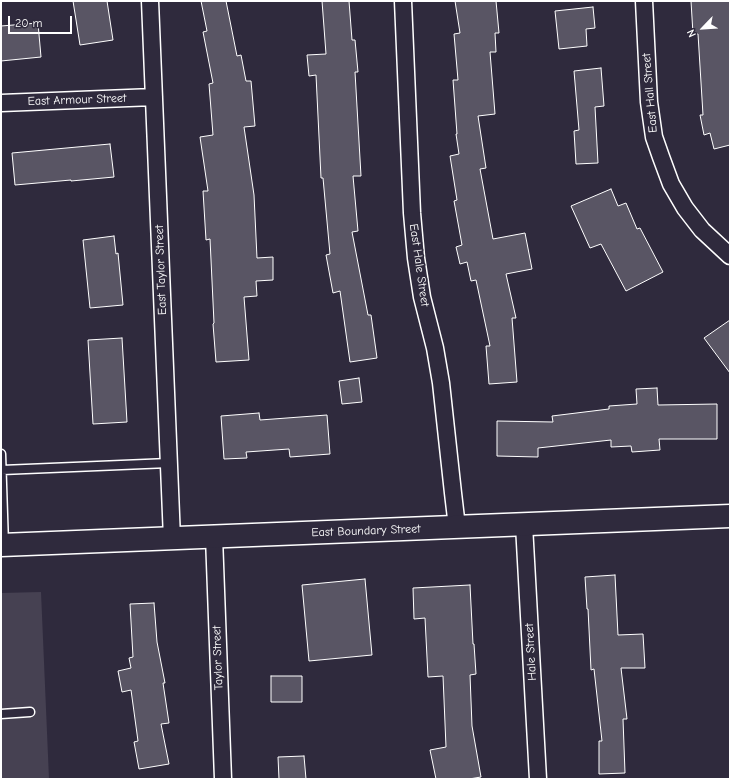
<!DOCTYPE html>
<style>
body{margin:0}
#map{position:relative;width:731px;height:780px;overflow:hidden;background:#2f2a3d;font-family:"Comic Neue",sans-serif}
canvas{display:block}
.frame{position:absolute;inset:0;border:2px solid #fff;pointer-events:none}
.north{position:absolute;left:683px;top:8px;width:40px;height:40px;-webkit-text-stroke:3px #2f2a3d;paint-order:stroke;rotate:245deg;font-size:11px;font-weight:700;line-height:16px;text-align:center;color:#fff}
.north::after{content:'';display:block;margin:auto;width:14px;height:18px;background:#fff;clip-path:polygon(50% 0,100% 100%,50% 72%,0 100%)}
.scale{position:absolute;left:8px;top:16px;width:64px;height:18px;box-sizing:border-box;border:2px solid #fff;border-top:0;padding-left:5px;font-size:12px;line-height:14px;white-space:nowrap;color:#fff;-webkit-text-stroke:3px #2f2a3d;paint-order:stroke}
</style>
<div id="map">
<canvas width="731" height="780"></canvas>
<div class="frame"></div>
<div class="north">N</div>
<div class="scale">20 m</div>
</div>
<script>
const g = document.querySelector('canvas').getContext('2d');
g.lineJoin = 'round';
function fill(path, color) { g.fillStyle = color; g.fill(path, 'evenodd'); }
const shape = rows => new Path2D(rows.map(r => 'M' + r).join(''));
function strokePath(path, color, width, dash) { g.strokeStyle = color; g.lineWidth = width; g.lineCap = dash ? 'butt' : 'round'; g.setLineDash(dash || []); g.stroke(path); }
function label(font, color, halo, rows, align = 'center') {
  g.font = font + ' "Comic Neue",sans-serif'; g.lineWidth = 3.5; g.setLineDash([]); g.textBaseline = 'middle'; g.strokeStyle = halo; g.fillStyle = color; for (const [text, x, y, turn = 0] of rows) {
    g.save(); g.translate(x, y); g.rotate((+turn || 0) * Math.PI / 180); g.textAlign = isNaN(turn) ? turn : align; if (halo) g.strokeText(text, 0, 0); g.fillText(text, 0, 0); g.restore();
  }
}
fill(shape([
 [41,592,49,779,1,779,1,593]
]), '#464152');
const building = shape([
 [73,1,107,1,113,40,80,45,73,1],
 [201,1,226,1,237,56,241,55,246,81,251,81,255,126,244,127,254,195,257,258,273,257,273,280,256,281,257,296,244,297,249,360,216,362,213,324,214,323,210,239,206,240,203,191,208,191,200,137,213,135,209,84,213,83,203,32,207,31,201,1],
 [322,1,349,1,352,40,355,40,358,72,355,72,361,176,353,176,358,231,352,232,368,315,371,315,377,358,350,362,340,291,333,293,326,255,330,254,323,178,321,178,316,75,309,76,307,55,326,54,322,1],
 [455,1,496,1,499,33,495,33,496,52,490,52,495,114,478,116,486,168,480,169,493,239,525,233,532,269,506,274,516,318,512,318,517,382,489,384,486,346,490,346,476,280,471,281,467,262,460,264,456,247,462,245,454,201,457,200,450,156,459,154,456,134,457,134,453,80,458,80,454,34,460,33,455,1],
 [691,1,730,1,730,145,714,149,710,133,704,135,700,115,703,115,698,34,693,34,691,1],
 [593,7,595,28,586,29,587,46,559,49,555,11,593,7],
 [38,23,41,57,1,61,1,26,38,23],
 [601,68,604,106,595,107,598,163,576,164,574,131,579,130,574,71,601,68],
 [110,144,114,177,71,181,71,180,15,185,12,153,110,144],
 [611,189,618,206,626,203,637,229,640,228,663,272,626,291,601,244,590,248,571,206,611,189],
 [114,236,116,254,118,253,123,305,90,308,83,240,114,236],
 [730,320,730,373,704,338,730,320],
 [122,338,127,422,93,424,88,340,122,338],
 [359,378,362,402,342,404,339,381,359,378],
 [657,388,658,405,717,404,717,439,659,439,660,450,632,452,631,446,611,447,611,440,538,448,538,457,497,456,497,421,553,422,552,416,609,409,609,406,637,404,636,389,657,388],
 [259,413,260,420,327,415,330,454,290,457,289,449,246,452,247,458,224,459,221,416,259,413],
 [615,575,618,635,643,634,645,668,621,668,627,719,623,719,625,773,599,774,599,741,602,741,594,669,591,670,588,609,587,609,585,577,615,575],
 [365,579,372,655,309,661,302,585,365,579],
 [470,585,473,644,474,644,476,674,470,675,472,726,481,777,469,779,436,779,430,750,446,747,443,676,428,677,425,618,414,619,413,588,470,585],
 [154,603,157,642,165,683,163,683,169,723,161,724,169,764,139,769,134,742,138,741,131,690,122,692,118,671,131,668,129,658,133,657,130,604,154,603],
 [271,676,302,676,302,702,271,702,271,676],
 [304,756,306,779,279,779,278,757,304,756]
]);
fill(building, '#595564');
strokePath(building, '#fff', 1);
const lane = shape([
 [1,454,4,545],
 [2,470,169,463],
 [1,714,30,712]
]);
const street = shape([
 [150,1,172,539],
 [403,1,412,213,416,258,422,297,435,348,441,383,453,493,457,527],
 [644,1,649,102,654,137,661,157,671,184,685,208,702,230,730,256],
 [1,103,154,97],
 [524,525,538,779],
 [214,537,223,779]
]);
const secondary = shape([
 [1,545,730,516]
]);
strokePath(lane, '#fff', 11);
strokePath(street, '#fff', 19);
strokePath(secondary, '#fff', 25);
strokePath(lane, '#2f2a3d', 8);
strokePath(street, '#2f2a3d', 16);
strokePath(secondary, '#2f2a3d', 22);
label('12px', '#fff', '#2f2a3d', [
 ["East Hall Street",650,93,-95],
 ["East Armour Street",77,100,-2],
 ["East Hale Street",419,265,82],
 ["East Taylor Street",161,270,-92],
 ["East Boundary Street",366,531,-2],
 ["Hale Street",531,652,-93],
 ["Taylor Street",218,658,-92]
]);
</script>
